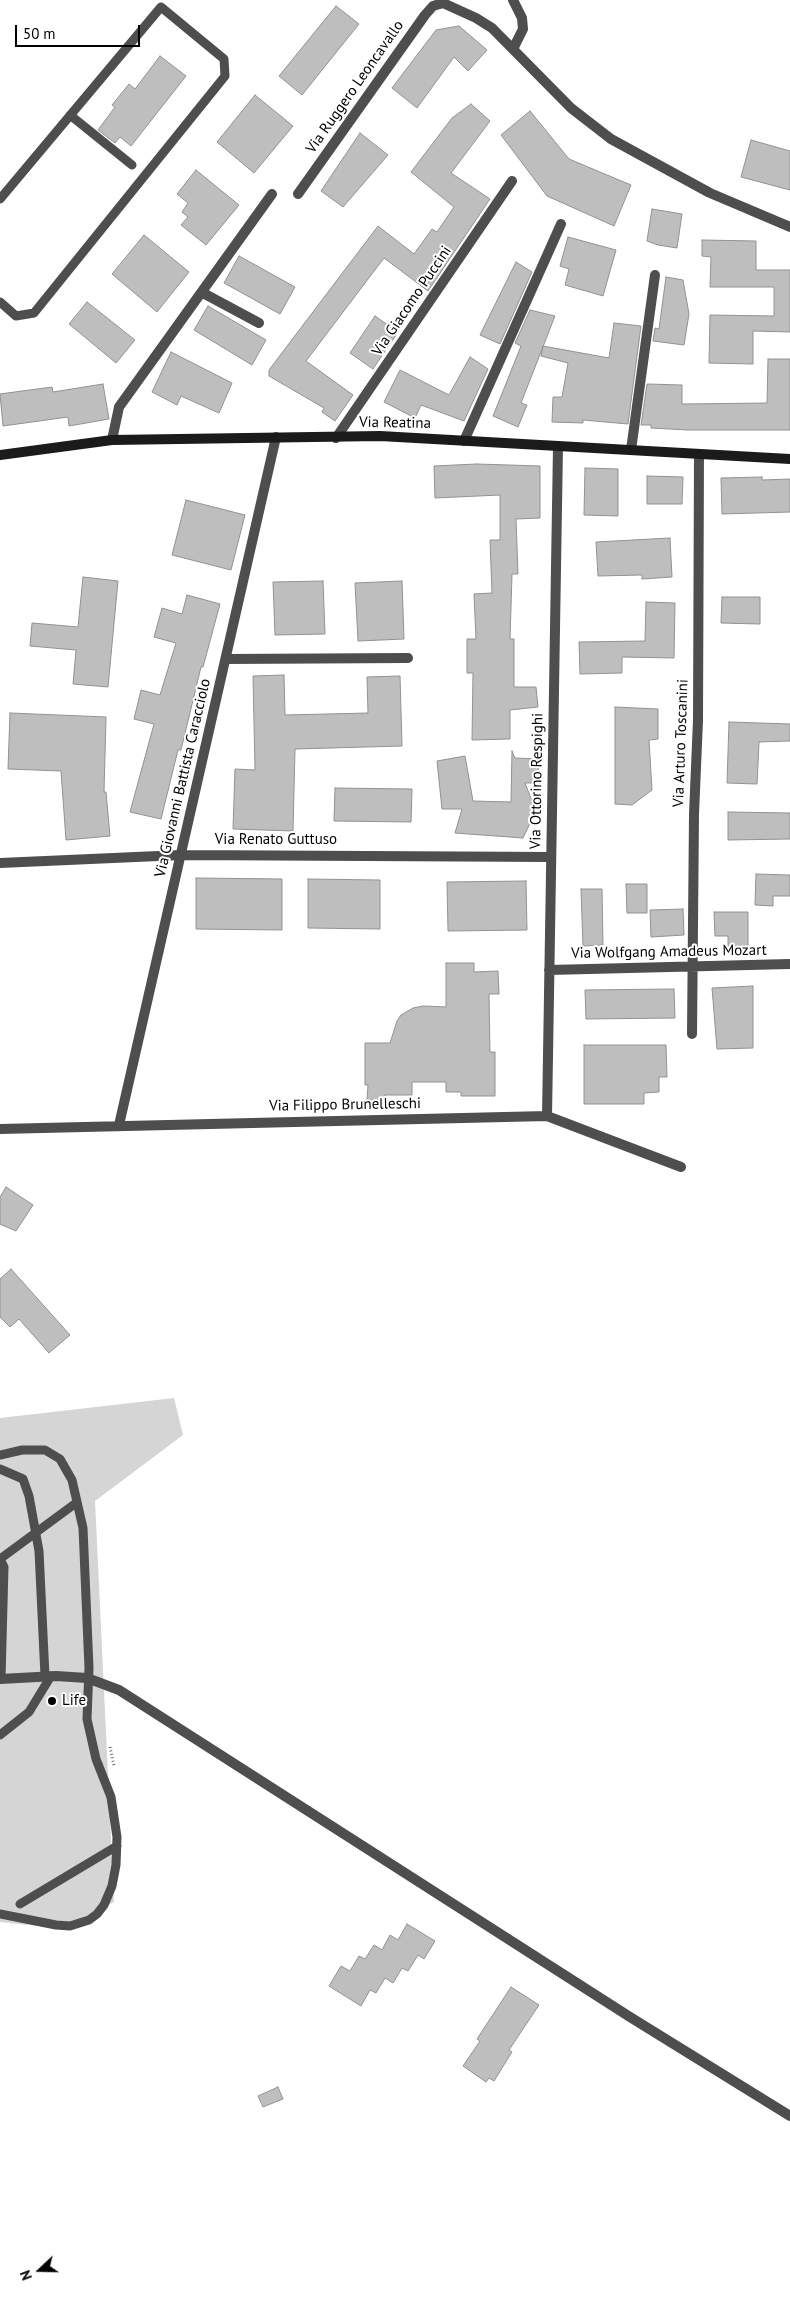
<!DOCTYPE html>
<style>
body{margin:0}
#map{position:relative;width:790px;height:2310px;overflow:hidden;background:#fff;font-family:"PT Sans",sans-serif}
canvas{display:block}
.north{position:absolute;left:15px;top:2245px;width:50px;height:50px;-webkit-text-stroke:4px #fff;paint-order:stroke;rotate:249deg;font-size:14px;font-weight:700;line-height:20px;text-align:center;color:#000}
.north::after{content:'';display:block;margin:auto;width:18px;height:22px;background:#000;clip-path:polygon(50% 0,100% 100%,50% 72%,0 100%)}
.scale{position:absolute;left:15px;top:25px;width:125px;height:22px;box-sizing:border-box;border:2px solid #000;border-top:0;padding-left:6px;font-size:15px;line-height:18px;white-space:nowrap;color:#000;-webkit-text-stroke:4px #fff;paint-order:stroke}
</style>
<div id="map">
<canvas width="790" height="2310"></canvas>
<div class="north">N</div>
<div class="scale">50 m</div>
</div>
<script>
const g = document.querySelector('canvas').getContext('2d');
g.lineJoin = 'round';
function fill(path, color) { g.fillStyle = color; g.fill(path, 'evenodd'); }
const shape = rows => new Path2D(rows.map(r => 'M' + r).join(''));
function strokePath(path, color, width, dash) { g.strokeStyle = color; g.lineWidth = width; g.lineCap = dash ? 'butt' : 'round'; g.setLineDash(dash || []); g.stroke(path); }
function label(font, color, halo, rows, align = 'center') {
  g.font = font + ' "PT Sans",sans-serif'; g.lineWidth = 4; g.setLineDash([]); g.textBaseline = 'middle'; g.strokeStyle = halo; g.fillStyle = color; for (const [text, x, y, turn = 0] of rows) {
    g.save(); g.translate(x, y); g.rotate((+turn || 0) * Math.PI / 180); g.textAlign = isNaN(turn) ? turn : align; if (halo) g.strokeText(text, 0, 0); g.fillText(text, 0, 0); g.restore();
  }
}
fill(shape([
 [174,1398,183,1435,95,1501,114,1902,68,1929,0,1922,0,1418]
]), '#d5d5d5');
const building = shape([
 [336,6,359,24,302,95,279,76,336,6],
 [459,26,487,50,468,71,454,57,417,108,392,88,436,30,459,26],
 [160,56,186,76,131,146,120,137,115,143,98,130,115,107,112,105,129,84,135,89,160,56],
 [255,95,293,126,254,173,217,142,255,95],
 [471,104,490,121,451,173,490,199,428,291,384,258,306,361,353,395,335,421,322,412,324,408,269,376,269,370,378,226,414,254,432,229,437,232,454,207,411,172,452,118,471,104],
 [530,111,569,159,631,185,614,226,547,196,501,135,530,111],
 [360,133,388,155,343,207,321,191,360,133],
 [751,140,790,151,790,190,741,177,751,140],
 [196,170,239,205,206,245,181,225,188,217,182,212,188,203,177,194,196,170],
 [652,209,682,214,677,248,658,245,647,241,652,209],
 [144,235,189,272,157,312,112,274,144,235],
 [568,237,616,250,603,296,565,285,569,269,560,266,568,237],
 [702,240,756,241,756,270,790,270,790,332,753,331,753,364,709,363,710,315,774,316,774,287,710,287,711,257,702,256,702,240],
 [239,256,295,287,280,314,224,283,239,256],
 [516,262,532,272,500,344,480,335,516,262],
 [666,277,683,280,689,314,684,345,653,341,655,328,659,329,666,277],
 [87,302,135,340,116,363,69,324,87,302],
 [208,306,266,340,252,365,194,330,208,306],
 [530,310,555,316,521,403,527,405,518,427,493,416,521,346,515,343,530,310],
 [375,316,398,332,373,369,350,353,375,316],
 [614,323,641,326,628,424,583,420,583,423,552,422,553,397,562,397,568,363,541,356,543,346,609,358,614,323],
 [171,352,232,383,219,413,181,396,177,405,152,392,171,352],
 [470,357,488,369,464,421,421,405,415,418,384,402,400,370,449,395,470,357],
 [768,359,790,359,790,430,688,430,651,428,651,425,641,425,647,384,682,385,682,404,767,403,768,359],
 [103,384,109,419,69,426,68,417,3,426,0,394,52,387,53,392,103,384],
 [477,464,540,466,540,518,516,519,518,574,512,574,510,639,514,639,514,687,536,687,538,707,510,710,510,739,472,740,473,673,467,673,467,639,476,639,474,594,492,593,490,540,500,540,500,495,435,498,434,466,477,464],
 [585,468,618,469,618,516,584,515,585,468],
 [647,476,683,477,682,504,647,504,647,476],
 [762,477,762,480,790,479,790,512,722,514,721,478,762,477],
 [186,500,245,515,231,570,172,555,186,500],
 [670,538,672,577,642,579,642,575,598,576,596,542,670,538],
 [83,577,118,581,108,687,73,684,76,650,30,646,32,623,78,627,83,577],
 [323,581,325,634,275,635,273,582,323,581],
 [402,581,404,639,358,641,355,583,402,581],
 [187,595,220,604,203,667,201,667,181,750,178,750,161,819,130,812,154,724,134,719,141,690,160,695,176,643,154,637,162,608,182,614,187,595],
 [722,597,760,597,760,624,721,623,722,597],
 [646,602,675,603,674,658,622,657,622,673,580,674,579,642,645,641,646,602],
 [284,675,285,715,368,713,367,677,400,676,402,746,295,749,293,831,233,829,235,769,255,770,253,676,284,675],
 [615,707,658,709,658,739,649,740,652,790,632,805,615,804,615,707],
 [10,713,106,717,104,792,106,792,110,836,66,840,61,771,8,769,10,713],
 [729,722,790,724,790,741,759,742,757,784,727,783,729,722],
 [512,751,515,758,539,759,538,783,525,783,536,811,523,838,455,833,462,809,442,809,437,761,465,756,473,801,511,802,512,751],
 [335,788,412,789,411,822,334,821,335,788],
 [728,812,790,813,790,839,728,840,728,812],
 [756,874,790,875,790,896,773,896,773,906,755,905,756,874],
 [196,878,282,879,282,930,196,929,196,878],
 [308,879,380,880,380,929,308,928,308,879],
 [526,881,527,930,448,931,447,882,526,881],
 [626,884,647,884,647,913,627,913,626,884],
 [581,889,602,889,603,945,583,946,581,889],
 [683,909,684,935,651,937,650,910,683,909],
 [714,912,748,912,748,947,728,947,728,936,715,936,714,912],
 [446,963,474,963,474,972,498,971,499,994,489,994,490,1052,495,1052,495,1096,461,1096,461,1092,446,1092,446,1082,412,1082,412,1095,385,1095,385,1100,367,1100,368,1085,365,1085,365,1043,390,1043,397,1021,401,1015,413,1008,423,1006,446,1007,446,963],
 [753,986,753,1048,717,1049,712,988,753,986],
 [674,989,675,1018,586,1019,585,990,674,989],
 [584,1045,666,1045,667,1077,659,1077,659,1092,644,1093,644,1104,584,1104,584,1045],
 [6,1187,33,1205,16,1231,0,1224,0,1197,6,1187],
 [11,1269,70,1335,49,1353,19,1319,10,1327,0,1317,0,1279,11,1269],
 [407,1924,435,1941,424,1959,418,1955,408,1971,402,1968,393,1983,385,1978,376,1993,370,1990,361,2006,329,1986,341,1966,350,1971,359,1956,365,1959,374,1945,382,1950,390,1935,398,1940,407,1924],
 [511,1987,539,2005,509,2050,512,2052,494,2081,489,2078,486,2082,463,2066,480,2041,477,2039,511,1987],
 [278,2087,283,2099,263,2107,258,2096,278,2087]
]);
fill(building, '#bebebe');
strokePath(building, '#929292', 1);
strokePath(shape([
 [110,1747,114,1766]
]), '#707070', 3, [1, 2.5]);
strokePath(shape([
 [70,115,132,165],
 [0,199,161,7,224,59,225,76,34,313,16,316,0,302],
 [0,1455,22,1450,45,1450,60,1459,72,1480,83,1528,89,1668,87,1719,96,1759,111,1797,117,1837,116,1865,112,1886,104,1905,97,1914,89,1920,70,1926,56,1925,0,1914],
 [0,1469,23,1479,29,1496,39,1551,45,1676],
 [0,1559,4,1567,1,1679],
 [0,1559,76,1503],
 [0,1735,29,1712,51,1676],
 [20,1904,117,1846]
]), '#4e4e4e', 9);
strokePath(shape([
 [513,0,522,18,523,29,513,49],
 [298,194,425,15,433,6,443,3,476,18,492,28,571,108,611,139,710,193,790,227],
 [203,293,259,323],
 [336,438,512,181],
 [112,440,119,407,272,194],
 [464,441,561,224],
 [631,450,655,275],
 [226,659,408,658],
 [0,863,181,855,551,857],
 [549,970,790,964],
 [692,1034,694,814,698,720,699,454],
 [547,1116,558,446],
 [119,1125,276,437],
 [0,1129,547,1116,681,1167],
 [0,1679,56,1676,87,1678,119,1690,630,2017,790,2116]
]), '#4e4e4e', 10);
strokePath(shape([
 [0,455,112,440,380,436,790,459]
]), '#1b1b1b', 10);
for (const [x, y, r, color] of [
 [52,1701,5,"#000"]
]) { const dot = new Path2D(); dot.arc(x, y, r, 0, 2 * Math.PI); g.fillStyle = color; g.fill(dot); strokePath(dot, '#fff', 2); }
label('15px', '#000', '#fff', [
 ["Via Ruggero Leoncavallo",355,87,-55],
 ["Via Giacomo Puccini",412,301,-56],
 ["Via Reatina",395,423,1],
 ["Via Arturo Toscanini",681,743,-88],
 ["Via Giovanni Battista Caracciolo",183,778,-77],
 ["Via Ottorino Respighi",537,781,-89],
 ["Via Renato Guttuso",276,840],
 ["Via Wolfgang Amadeus Mozart",669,952,-1],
 ["Via Filippo Brunelleschi",345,1105,-1]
]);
label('15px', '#000', '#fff', [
 ["Life",62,1701]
], 'left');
</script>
